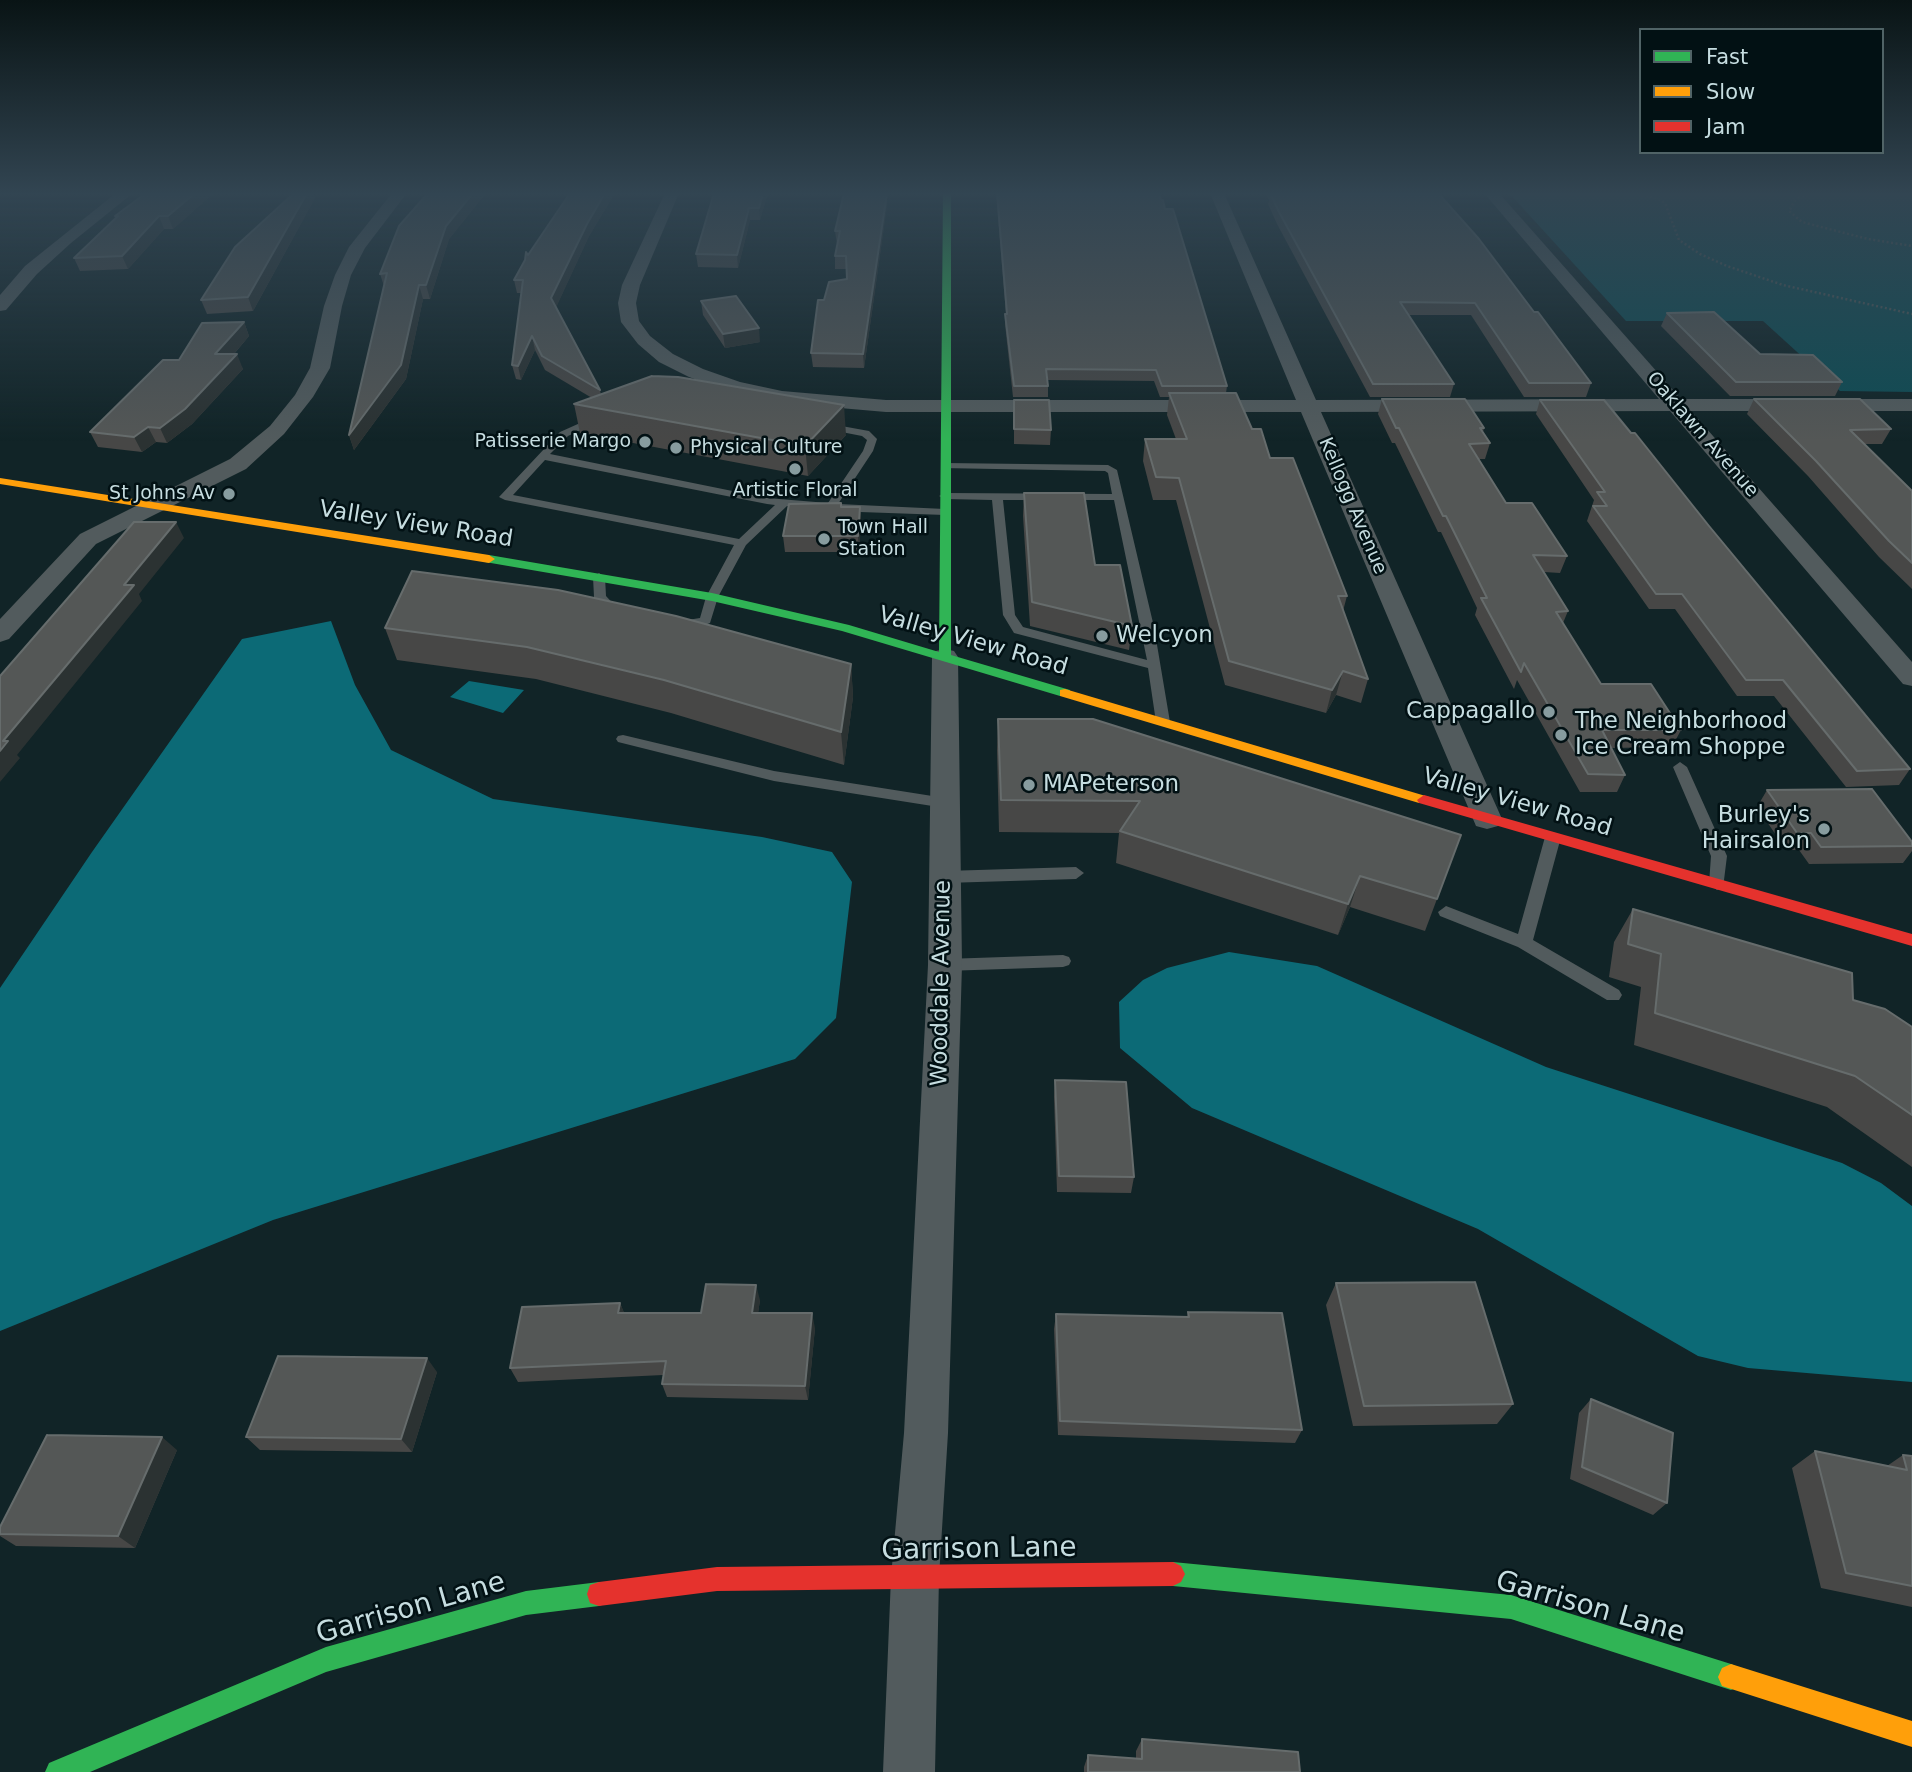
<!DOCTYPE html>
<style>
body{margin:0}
#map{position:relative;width:1912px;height:1772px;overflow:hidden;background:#112427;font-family:"DejaVu Sans",sans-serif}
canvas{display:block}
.legend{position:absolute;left:1639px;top:28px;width:245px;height:126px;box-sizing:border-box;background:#021114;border:2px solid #506366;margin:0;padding:9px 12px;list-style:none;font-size:21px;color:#c6dde0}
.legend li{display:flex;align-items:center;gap:14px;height:35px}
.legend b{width:35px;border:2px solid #506366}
</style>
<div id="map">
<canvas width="1912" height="1772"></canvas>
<ul class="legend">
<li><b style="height:9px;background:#30b455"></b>Fast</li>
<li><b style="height:9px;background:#ff9f0a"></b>Slow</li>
<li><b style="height:9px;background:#e5322d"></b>Jam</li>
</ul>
</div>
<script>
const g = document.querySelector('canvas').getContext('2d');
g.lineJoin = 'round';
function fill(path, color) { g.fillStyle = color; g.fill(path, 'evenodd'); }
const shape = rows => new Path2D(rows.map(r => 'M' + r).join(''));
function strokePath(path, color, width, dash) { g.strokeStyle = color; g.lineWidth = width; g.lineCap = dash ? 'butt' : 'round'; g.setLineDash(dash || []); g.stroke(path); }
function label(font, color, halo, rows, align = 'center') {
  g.font = font + ' "DejaVu Sans",sans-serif'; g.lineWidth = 5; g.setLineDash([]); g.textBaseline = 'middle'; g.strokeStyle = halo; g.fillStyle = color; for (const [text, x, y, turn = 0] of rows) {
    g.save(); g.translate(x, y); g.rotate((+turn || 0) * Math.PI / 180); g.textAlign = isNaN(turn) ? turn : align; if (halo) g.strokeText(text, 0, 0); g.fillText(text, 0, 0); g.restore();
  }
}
fill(shape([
 [1509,193,1912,193,1912,392,1840,391,1763,321,1626,321]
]), '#0e4c54');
fill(shape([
 [331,621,355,685,391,750,493,799,762,837,832,852,852,882,836,1018,795,1059,273,1220,0,1331,0,988,92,852,242,639],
 [469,681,524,690,503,713,450,697],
 [1229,952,1317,966,1546,1067,1842,1163,1881,1183,1912,1206,1912,1382,1748,1368,1698,1356,1478,1229,1192,1108,1120,1048,1119,1002,1143,980,1167,968]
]), '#0c6a76');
strokePath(shape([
 [1614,193,1653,197,1665,203,1679,240,1700,254,1727,266,1783,285,1912,314],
 [1812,193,1796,199,1789,211,1802,222,1868,239,1912,246]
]), '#4e5a5c', 2.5, [2, 2.5]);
fill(shape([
 [598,415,603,418,602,420,568,436,550,454,767,498,828,503,863,451,867,440,862,436,821,428,821,424,825,423,869,431,877,439,873,451,838,504,945,509,951,512,945,515,860,512,787,506,746,545,718,597,710,623,694,629,675,628,675,622,700,618,706,597,734,545,505,500,499,497,560,432,598,415],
 [545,460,767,504,775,505,739,539,513,495,545,460],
 [945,463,1108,465,1117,470,1154,627,1170,722,1168,725,1163,726,1156,722,1148,668,1014,633,1003,615,992,500,945,499,939,496,945,493,1112,494,1108,473,1105,471,941,468,941,464,945,463],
 [1003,500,1114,500,1147,660,1023,627,1015,615,1003,500],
 [599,573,605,577,606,596,620,611,620,617,612,617,594,597,593,577,599,573],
 [623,735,774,771,945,798,952,803,945,808,774,781,618,742,616,739,618,736,623,735],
 [1680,762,1687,767,1727,856,1723,888,1717,890,1709,884,1711,856,1673,767,1680,762],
 [1553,832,1561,837,1533,940,1619,990,1622,995,1619,1000,1607,1000,1518,947,1440,916,1438,912,1446,906,1518,934,1545,837,1553,832],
 [1076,867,1084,873,1076,879,945,883,937,877,945,871,1076,867],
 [1063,955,1069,957,1071,961,1069,965,1063,967,945,971,939,970,937,965,939,960,945,959,1063,955]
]), '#525b5d');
fill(shape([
 [116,193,133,193,71,243,37,274,6,310,0,311,0,295,25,266,116,193],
 [392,193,407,193,365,248,351,275,342,306,330,368,313,397,284,434,246,469,96,544,9,639,0,642,0,619,80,534,230,459,270,426,295,395,310,368,324,306,335,275,349,247,392,193],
 [665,193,679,193,640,285,636,303,639,321,650,336,673,354,703,369,740,382,782,391,886,400,1296,400,1210,193,1224,193,1316,400,1659,399,1484,193,1499,193,1681,399,1912,399,1912,411,1691,411,1912,662,1912,686,1903,684,1670,411,1321,412,1502,819,1498,826,1487,829,1476,826,1301,412,886,412,782,403,728,391,689,377,659,362,638,344,621,322,618,303,622,285,665,193],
 [945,649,954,651,958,657,962,965,948,1433,939,1577,935,1772,883,1772,891,1577,904,1433,928,965,932,657,936,651,945,649]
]), '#525b5d');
fill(shape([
 [943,193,951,193,951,655,1070,690,1070,696,1060,696,842,631,712,601,485,562,483,559,489,555,712,593,849,625,939,652,943,193],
 [1173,1562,1511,1595,1731,1664,1740,1668,1744,1677,1740,1686,1731,1690,1511,1619,1173,1586,1165,1582,1161,1574,1165,1566,1173,1562],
 [599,1582,608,1585,611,1594,608,1603,599,1606,526,1615,326,1672,90,1772,45,1772,49,1763,326,1647,526,1591,599,1582]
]), '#30b455');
fill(shape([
 [0,478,489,555,495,559,489,563,0,484,0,478],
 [1065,689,1429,797,1431,800,1429,803,1419,803,1060,696,1060,690,1065,689],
 [1731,1664,1912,1721,1912,1747,1722,1686,1718,1677,1722,1668,1731,1664]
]), '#ff9f0a');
fill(shape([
 [1424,795,1912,934,1912,946,1419,803,1417,800,1424,795],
 [1173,1562,1181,1566,1185,1574,1181,1582,1173,1586,717,1591,599,1606,590,1603,587,1594,590,1585,599,1582,717,1567,1173,1562]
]), '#e5322d');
fill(shape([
 [214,193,173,229,164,229,128,269,80,271,74,258,116,219,115,216],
 [428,193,486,193,449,239,430,299,423,299,406,379,354,450,349,435,384,286,380,274],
 [570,193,615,193,589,236,556,307,600,390,601,395,846,435,808,476,580,433,574,404,592,398,545,370,535,350,521,380,516,379,512,365,521,293,517,293,514,280,528,255],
 [714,193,768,193,760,220,750,220,738,268,698,267,696,254],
 [996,193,1159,193,1161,200,1165,209,1227,386,1226,393,1252,429,1270,458,1347,596,1343,611,1368,679,1361,703,1336,695,1326,713,1225,685,1176,500,1153,500,1143,461,1145,439,1176,439,1167,415,1169,397,1160,397,1154,381,1048,380,1048,397,1013,397,1005,324,1005,314,1006,314],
 [1265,193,1438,193,1591,383,1586,397,1524,397,1471,315,1408,315,1454,384,1450,397,1370,397,1277,224,1268,204,1269,200],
 [315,198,253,311,207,314,201,300],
 [887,205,864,368,813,367,811,353,824,300,847,279,847,269,835,269,835,256,837,244,835,231],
 [701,301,760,342,725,348,703,315],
 [1667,313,1760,354,1842,382,1835,396,1730,396,1661,326],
 [244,322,249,336,234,354,243,369,192,424,167,443,156,442,142,452,98,447,90,432,179,360],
 [1382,399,1484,428,1483,432,1490,443,1485,459,1479,459,1506,503,1567,556,1560,573,1544,572,1568,611,1563,623,1601,684,1681,730,1672,747,1611,748,1625,775,1617,792,1580,792,1517,680,1514,689,1475,615,1477,608,1441,532,1438,532,1395,443,1392,443,1378,414],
 [1754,399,1891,429,1882,444,1865,444,1912,491,1912,589,1879,557,1808,476,1747,414],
 [1014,400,1051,430,1050,445,1014,444],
 [1540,400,1709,526,1910,769,1899,785,1846,787,1774,696,1737,696,1675,609,1649,609,1587,521,1594,500,1536,414],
 [1024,493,1132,626,1129,650,1030,626,1023,516],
 [842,507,860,507,861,522,859,552,785,552,783,536],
 [385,628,851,664,853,697,844,765,671,713,536,679,397,660],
 [998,719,1437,899,1425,931,1350,907,1338,935,1116,863,1119,833,999,832,997,750],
 [1767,790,1912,842,1912,851,1903,863,1809,864,1799,850,1786,850,1757,807],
 [1633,909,1853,1000,1912,1027,1912,1167,1827,1107,1634,1045,1641,987,1609,977,1614,942],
 [1055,1080,1134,1177,1131,1193,1057,1192,1054,1097],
 [1336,1283,1513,1404,1497,1424,1353,1426,1326,1305],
 [760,1300,758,1313,815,1328,808,1400,667,1397,662,1384,663,1375,518,1382,510,1368,620,1303,624,1313,701,1313],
 [1188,1312,1302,1430,1295,1443,1058,1435,1054,1329,1056,1314,1187,1317],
 [437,1372,412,1452,260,1450,246,1437],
 [1591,1399,1667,1503,1653,1515,1570,1479,1579,1413],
 [177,1450,135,1548,16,1546,0,1536,0,1527],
 [1815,1451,1887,1466,1903,1455,1912,1456,1912,1607,1821,1588,1792,1468],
 [1142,1739,1300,1772,1084,1772,1084,1767,1088,1755,1136,1758,1136,1751]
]), '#474746');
fill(shape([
 [195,193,214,193,173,229,168,216],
 [307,193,314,193,315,198,253,311,248,297],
 [473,193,486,193,449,239,430,299,426,285,446,226],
 [605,193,615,193,589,236,554,312,551,298,587,224],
 [763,193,768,193,760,220,759,208],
 [887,193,887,205,864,368,863,354],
 [749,208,750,220,738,268,737,255],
 [159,216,164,229,128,269,122,256],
 [419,285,423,299,406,379,354,450,349,435],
 [244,322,249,336,221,369,215,354],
 [759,328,760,342,725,348,723,334],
 [532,336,535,350,521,380,518,366],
 [237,354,243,369,192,424,167,443,160,428],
 [844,405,846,435,808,476,805,446],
 [148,427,156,442,142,452,134,437],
 [860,507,861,522,859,552,858,536],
 [176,522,184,538,139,594,142,601,17,755,20,758,0,782,0,751,3,741,124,585],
 [851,664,853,697,844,765,841,732],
 [1343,671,1336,695,1326,713,1332,690],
 [1360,876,1350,907,1338,935,1348,904],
 [756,1285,760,1300,756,1327,752,1313],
 [620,1303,626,1317,618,1313],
 [812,1313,815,1328,808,1400,805,1386],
 [427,1358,437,1372,412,1452,401,1439],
 [162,1437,177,1450,135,1548,118,1536]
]), '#2b3232');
const building = shape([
 [146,193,195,193,168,216,159,216,122,256,74,258,118,216,115,216,146,193],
 [294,193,307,193,248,297,201,300,235,247,294,193],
 [428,193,473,193,446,226,426,285,419,285,401,365,349,435,387,273,380,274,399,226,428,193],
 [570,193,605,193,587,224,551,298,600,390,542,356,532,336,518,366,512,365,523,280,514,280,525,260,526,252,528,255,570,193],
 [714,193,763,193,759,208,749,208,737,255,696,254,714,193],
 [844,193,887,193,863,354,811,353,818,300,824,300,829,282,847,279,846,256,835,256,840,231,835,231,844,193],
 [997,193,1159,193,1161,200,1163,200,1165,209,1173,209,1227,386,1162,386,1156,370,1046,369,1048,386,1014,386,1005,314,1007,314,997,193],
 [1270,193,1438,193,1479,239,1534,312,1538,312,1591,383,1529,383,1475,303,1400,302,1454,384,1373,384,1279,212,1270,193],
 [736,296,759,328,723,334,701,301,736,296],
 [1714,312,1760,354,1813,355,1842,382,1736,382,1667,313,1714,312],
 [244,322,215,354,237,354,185,409,160,428,148,427,134,437,90,432,163,360,179,360,202,323,244,322],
 [652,376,678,377,844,405,805,446,574,404,652,376],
 [1169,393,1236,393,1252,429,1261,429,1270,458,1293,458,1347,596,1338,596,1368,679,1343,671,1332,690,1229,661,1179,478,1156,477,1145,439,1187,439,1169,393],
 [1382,399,1465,399,1484,428,1480,428,1490,443,1469,444,1506,503,1532,503,1567,556,1533,555,1568,611,1556,612,1601,684,1651,684,1681,730,1602,730,1625,775,1588,774,1524,663,1521,672,1481,598,1487,598,1446,516,1443,516,1399,428,1396,428,1382,399],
 [1754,399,1860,399,1891,429,1850,430,1912,491,1912,563,1889,541,1816,461,1754,399],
 [1014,400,1049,400,1051,430,1014,429,1014,400],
 [1540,400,1604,400,1631,433,1635,433,1709,526,1910,769,1857,771,1783,680,1746,680,1682,594,1656,594,1593,506,1607,506,1597,492,1605,492,1540,400],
 [1024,493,1084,493,1095,565,1120,565,1132,626,1032,602,1024,493],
 [841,503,841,507,860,507,858,536,783,536,789,504,841,503],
 [134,522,176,522,124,585,134,585,3,741,8,741,0,751,0,676,134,522],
 [412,571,558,590,676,616,851,664,841,732,664,680,527,647,385,628,412,571],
 [998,719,1093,719,1461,835,1437,899,1360,876,1348,904,1120,831,1140,801,1001,800,998,719],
 [1872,789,1912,842,1912,846,1821,847,1811,833,1797,833,1767,790,1872,789],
 [1633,909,1852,973,1853,1000,1885,1009,1912,1027,1912,1115,1855,1076,1655,1013,1661,954,1628,944,1633,909],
 [1055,1080,1126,1082,1134,1177,1059,1176,1055,1080],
 [1475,1282,1513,1404,1364,1406,1336,1283,1475,1282],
 [706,1284,756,1285,752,1313,812,1313,805,1386,662,1384,666,1361,510,1368,522,1307,620,1303,618,1313,701,1313,706,1284],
 [1188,1312,1282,1313,1302,1430,1060,1421,1056,1314,1189,1317,1188,1312],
 [278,1356,427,1358,401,1439,246,1437,278,1356],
 [1591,1399,1673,1433,1667,1503,1582,1467,1591,1399],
 [47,1435,162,1437,118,1536,0,1534,0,1527,47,1435],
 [1815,1451,1907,1470,1903,1455,1912,1456,1912,1586,1846,1573,1815,1451],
 [1142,1739,1298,1752,1300,1772,1088,1772,1088,1755,1142,1759,1142,1739]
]);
fill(building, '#545756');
strokePath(building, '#666c6c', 2);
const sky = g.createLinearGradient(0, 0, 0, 441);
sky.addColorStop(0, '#091415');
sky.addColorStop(0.44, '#324552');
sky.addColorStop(1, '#32455200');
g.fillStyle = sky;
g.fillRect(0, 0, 1912, 441);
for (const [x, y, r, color] of [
 [645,442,7,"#879c9f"],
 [676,448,7,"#879c9f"],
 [795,469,7,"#879c9f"],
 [229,494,7,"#879c9f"],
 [824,539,7,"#879c9f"],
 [1102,636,7,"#879c9f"],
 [1549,712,7,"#879c9f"],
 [1561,735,7,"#879c9f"],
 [1029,785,7,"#879c9f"],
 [1824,829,7,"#879c9f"]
]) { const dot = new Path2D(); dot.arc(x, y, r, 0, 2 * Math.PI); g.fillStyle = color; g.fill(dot); strokePath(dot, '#021114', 2.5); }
label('19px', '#c6dde0', '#021114', [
 ["Oaklawn Avenue",1702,435,49],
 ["Kellogg Avenue",1352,506,67]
]);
label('19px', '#c6dde0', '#021114', [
 ["Patisserie Margo",631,442],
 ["Physical Culture",690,448,"left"],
 ["Artistic Floral",795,491,"center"],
 ["St Johns Av",215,494],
 ["Town Hall",838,528,"left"],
 ["Station",838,550,"left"]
], 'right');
label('23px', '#c6dde0', '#021114', [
 ["Valley View Road",416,525,9],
 ["Valley View Road",973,642,16],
 ["Valley View Road",1517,803,16],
 ["Wooddale Avenue",942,983,-89]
]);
label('23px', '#c6dde0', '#021114', [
 ["Welcyon",1116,636],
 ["Cappagallo",1535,712,"right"],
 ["The Neighborhood",1575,722],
 ["Ice Cream Shoppe",1575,748],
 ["MAPeterson",1043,785],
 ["Burley's",1810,816,"right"],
 ["Hairsalon",1810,842,"right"]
], 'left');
label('28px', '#c6dde0', '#021114', [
 ["Garrison Lane",979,1550,-1],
 ["Garrison Lane",1590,1608,16],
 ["Garrison Lane",411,1609,-16]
]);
</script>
